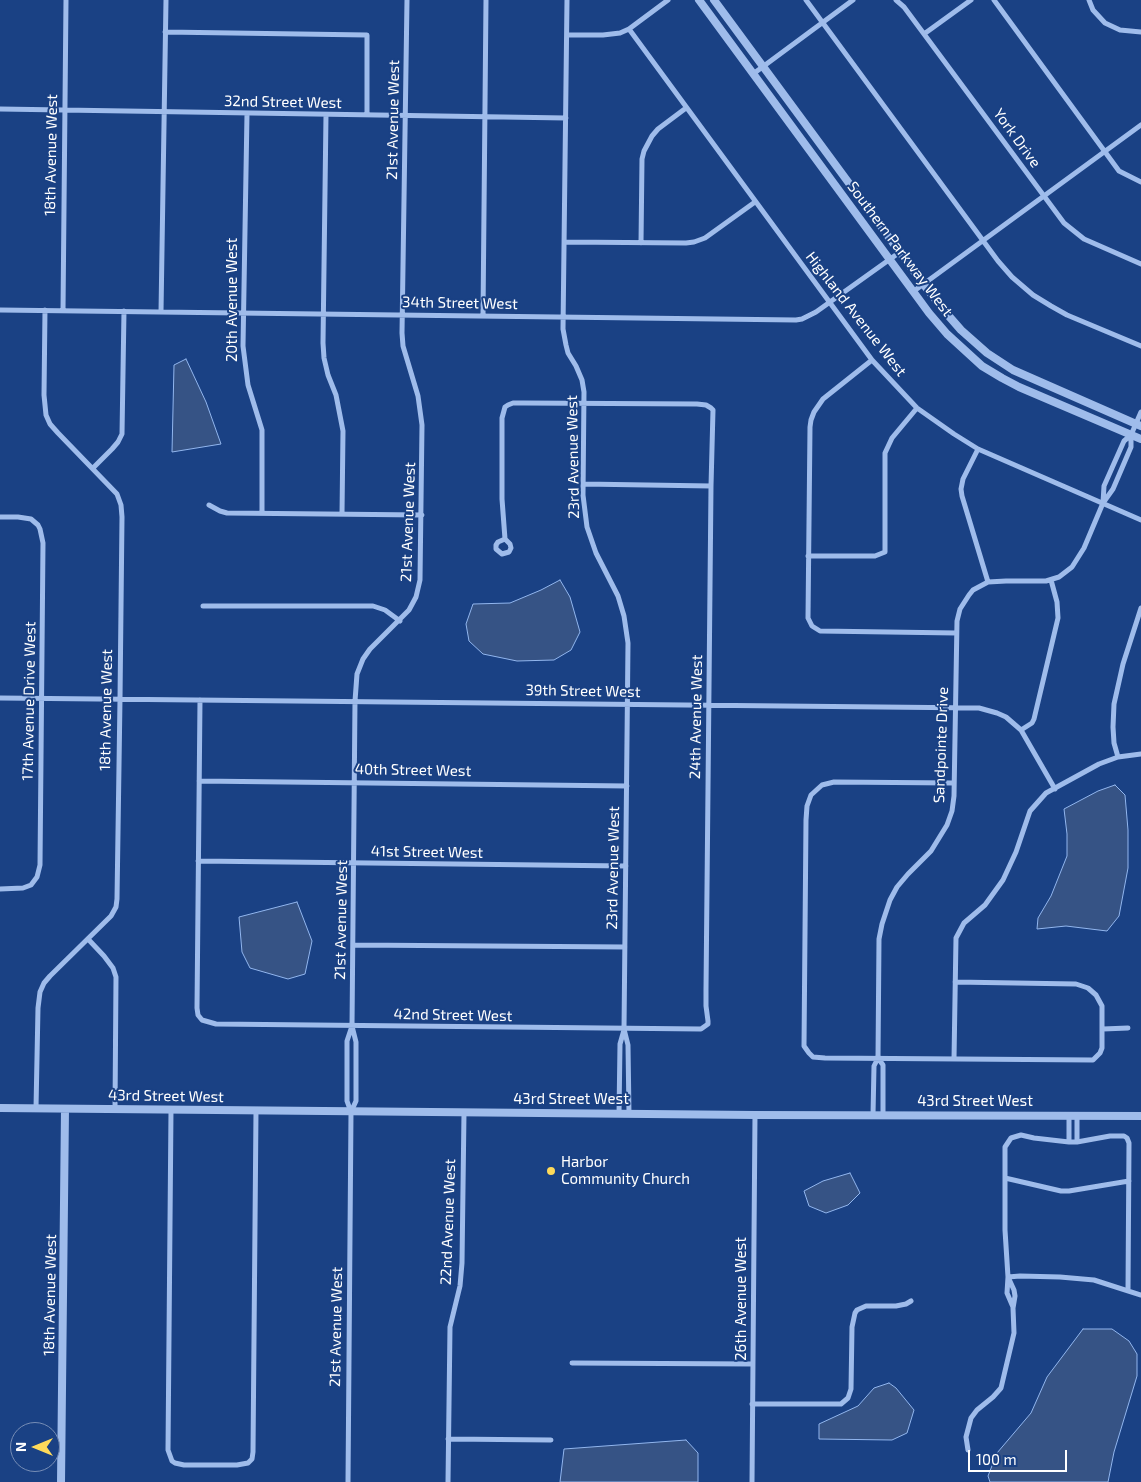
<!DOCTYPE html>
<style>
body{margin:0}
#map{position:relative;width:1141px;height:1482px;overflow:hidden;background:#1a4184;font-family:"Exo 2",sans-serif}
canvas{display:block}
.north{position:absolute;left:10px;top:1422px;width:50px;height:50px;box-sizing:border-box;background:#1a4184;border:1px solid #768db5;border-radius:50%;rotate:270deg;font-size:14px;font-weight:700;line-height:20px;text-align:center;color:#fff}
.north::after{content:'';display:block;margin:auto;width:18px;height:22px;background:#feda5a;clip-path:polygon(50% 0,100% 100%,50% 72%,0 100%)}
.scale{position:absolute;left:968px;top:1450px;width:99px;height:22px;box-sizing:border-box;border:2px solid #fff;border-top:0;padding-left:6px;font-size:15px;line-height:18px;white-space:nowrap;color:#fff;-webkit-text-stroke:4px #1a4184;paint-order:stroke}
</style>
<div id="map">
<canvas width="1141" height="1482"></canvas>
<div class="north">N</div>
<div class="scale">100 m</div>
</div>
<script>
const g = document.querySelector('canvas').getContext('2d');
g.lineJoin = 'round';
function fill(path, color) { g.fillStyle = color; g.fill(path, 'evenodd'); }
const shape = rows => new Path2D(rows.map(r => 'M' + r).join(''));
function strokePath(path, color, width, dash) { g.strokeStyle = color; g.lineWidth = width; g.lineCap = dash ? 'butt' : 'round'; g.setLineDash(dash || []); g.stroke(path); }
function label(font, color, halo, rows, align = 'center') {
  g.font = font + ' "Exo 2",sans-serif'; g.lineWidth = 4; g.setLineDash([]); g.textBaseline = 'middle'; g.strokeStyle = halo; g.fillStyle = color; for (const [text, x, y, turn = 0] of rows) {
    g.save(); g.translate(x, y); g.rotate((+turn || 0) * Math.PI / 180); g.textAlign = isNaN(turn) ? turn : align; if (halo) g.strokeText(text, 0, 0); g.fillText(text, 0, 0); g.restore();
  }
}
const water = shape([
 [186,359,206,402,221,444,172,452,174,365,186,359],
 [560,580,570,597,580,632,571,650,554,660,517,661,483,654,469,641,466,624,473,604,510,603,541,590,560,580],
 [1115,785,1125,795,1128,830,1128,868,1119,916,1107,931,1066,926,1037,929,1038,918,1051,896,1067,856,1067,834,1064,809,1098,791,1115,785],
 [297,902,312,941,305,974,288,979,250,968,242,952,239,917,297,902],
 [850,1173,860,1193,848,1205,826,1213,809,1206,804,1191,823,1181,850,1173],
 [1083,1329,1112,1329,1129,1341,1137,1354,1137,1376,1114,1452,1108,1482,990,1482,988,1476,997,1453,1031,1413,1047,1377,1083,1329],
 [889,1383,896,1388,914,1410,907,1433,892,1440,819,1439,819,1424,858,1406,874,1388,889,1383],
 [686,1440,698,1453,698,1482,560,1482,564,1449,686,1440]
]);
fill(water, '#365385');
strokePath(water, '#92b6ee', 1);
strokePath(shape([
 [567,0,563,329,566,345,568,353,576,366,582,380,584,392,583,495,587,527,596,553,618,596,624,616,628,643,624,1029,628,1045,629,1114],
 [806,0,998,261,1012,277,1033,295,1051,306,1067,315,1141,346],
 [896,0,904,7,1064,223,1084,239,1141,264],
 [994,0,1119,171,1141,182],
 [1089,0,1093,10,1105,23,1120,30,1141,32],
 [629,29,872,360,917,408,954,434,978,449,1141,520],
 [165,32,367,35,367,115],
 [924,34,971,0],
 [567,35,603,35,620,33,629,29,668,0],
 [753,74,853,0],
 [0,109,566,118],
 [247,114,243,346,248,385,262,430,262,513],
 [326,115,323,343,324,358,328,375,336,395,343,431,342,514],
 [565,242,686,243,694,242,705,238,755,202],
 [641,243,642,159,644,151,652,136,658,129,686,108],
 [914,291,1141,125],
 [0,310,796,320,802,319,816,312,900,252],
 [63,311,66,0],
 [161,312,166,0],
 [483,316,486,0],
 [872,360,823,399,814,412,811,420,810,427,808,618,812,626,820,631,956,633],
 [978,449,963,479,961,489,962,496,988,582],
 [93,468,112,449,118,442,122,434,124,311],
 [583,484,711,486],
 [1103,503,1113,489,1131,447,1131,435],
 [209,505,220,511,227,513,422,515],
 [0,517,18,517,31,519,38,525,40,529,43,543,40,865,37,877,31,885,23,888,0,889],
 [808,556,875,556,885,552,885,453,892,438,917,408],
 [203,606,373,606,385,610,400,621],
 [0,698,979,708,997,713,1006,717,1021,730,1055,789],
 [200,700,197,1008,198,1015,202,1020,216,1024,701,1029,708,1024,708,1021,706,1006,706,990,711,486,713,410,711,408,706,405,697,404,523,403,513,403,508,405,505,407,502,418,502,499,505,539,510,544,511,548,509,552,502,554,496,549,496,545,498,542,505,539],
 [1021,730,1032,723,1034,719,1058,618,1057,602,1051,580],
 [1118,757,1114,743,1113,727,1114,704,1123,664,1141,608],
 [199,781,627,786],
 [954,783,834,782,822,785,811,795,807,806,806,820,804,1046,809,1053,813,1057,825,1058,1093,1060,1100,1053,1102,1048,1102,1006,1096,995,1088,988,1076,984,955,982],
 [198,861,626,866],
 [88,939,104,956,113,968,116,977,115,1109],
 [353,945,625,947],
 [1103,1029,1128,1028],
 [878,1058,883,1065,883,1115],
 [954,1059,956,938,964,923,985,905,1003,880,1016,852,1030,811,1046,793,1099,764,1118,757,1141,754],
 [36,1108,38,1008,40,992,44,983,50,976,111,916,116,907,117,899,120,699,122,517,121,505,117,494,58,433,50,424,46,415,44,395,45,310],
 [171,1110,168,1450,172,1461,175,1463,184,1465,237,1465,248,1463,252,1459,253,1452,256,1111],
 [351,1112,356,1101,356,1042,352,1026,355,701,357,674,363,659,370,649,409,610,416,597,420,580,422,425,418,396,403,346,402,333,407,0],
 [619,1114,620,1044,624,1030],
 [873,1115,874,1066,878,1058,879,939,882,924,890,900,897,887,908,874,931,851,947,825,952,811,954,796,957,621,960,609,969,595,973,590,988,582,1006,581,1046,581,1059,577,1072,567,1084,548,1103,503,1104,486,1124,441,1131,435,1141,412],
 [1069,1115,1069,1142],
 [1077,1115,1077,1142],
 [1005,1178,1061,1191,1069,1191,1129,1181],
 [1013,1307,1007,1293,1008,1277,1020,1276,1060,1277,1094,1280,1141,1295],
 [572,1363,753,1364],
 [752,1404,841,1404,848,1398,851,1389,852,1327,855,1313,857,1310,866,1306,896,1306,906,1304,911,1301],
 [448,1439,551,1440],
 [968,1450,966,1437,971,1418,977,1410,993,1397,1001,1388,1014,1333,1013,1308,1015,1296,1014,1290,1008,1277,1005,1230,1005,1147,1011,1138,1021,1135,1034,1138,1069,1142,1077,1142,1110,1136,1124,1136,1127,1138,1129,1143,1128,1290],
 [348,1482,351,1112,347,1101,347,1041,352,1026],
 [448,1482,450,1327,460,1286,462,1263,464,1113],
 [752,1482,755,1115]
]), '#9fbceb', 5);
strokePath(shape([
 [699,0,929,313,947,334,982,366,1002,378,1019,387,1141,439],
 [714,0,924,285,947,314,961,330,987,353,1013,370,1141,426],
 [0,1108,755,1115,1141,1116],
 [61,1482,65,1109]
]), '#9fbceb', 8);
for (const [x, y, r, color] of [
 [551,1171,5,"#feda5a"]
]) { const dot = new Path2D(); dot.arc(x, y, r, 0, 2 * Math.PI); g.fillStyle = color; g.fill(dot); strokePath(dot, '#1a4184', 2); }
label('15px', '#fff', '#1a4184', [
 ["32nd Street West",283,102,1],
 ["21st Avenue West",393,120,-89],
 ["York Drive",1017,138,54],
 ["18th Avenue West",51,155,-89],
 ["Southern Parkway West",900,249,53],
 ["20th Avenue West",232,300,-90],
 ["34th Street West",460,303,1],
 ["Highland Avenue West",856,314,52],
 ["23rd Avenue West",573,457,-91],
 ["21st Avenue West",408,522,-88],
 ["39th Street West",583,691,1],
 ["17th Avenue Drive West",29,701,-89],
 ["18th Avenue West",106,710,-89],
 ["24th Avenue West",696,717,-89],
 ["Sandpointe Drive",941,745,-88],
 ["40th Street West",413,770,1],
 ["41st Street West",427,852,1],
 ["23rd Avenue West",613,868,-89],
 ["21st Avenue West",341,920,-89],
 ["42nd Street West",453,1015,1],
 ["43rd Street West",166,1096,1],
 ["43rd Street West",571,1099],
 ["43rd Street West",975,1101],
 ["22nd Avenue West",448,1222,-88],
 ["18th Avenue West",50,1295,-89],
 ["26th Avenue West",741,1299,-90],
 ["21st Avenue West",336,1327,-89]
]);
label('15px', '#fff', '#1a4184', [
 ["Harbor",561,1162],
 ["Community Church",561,1179]
], 'left');
</script>
